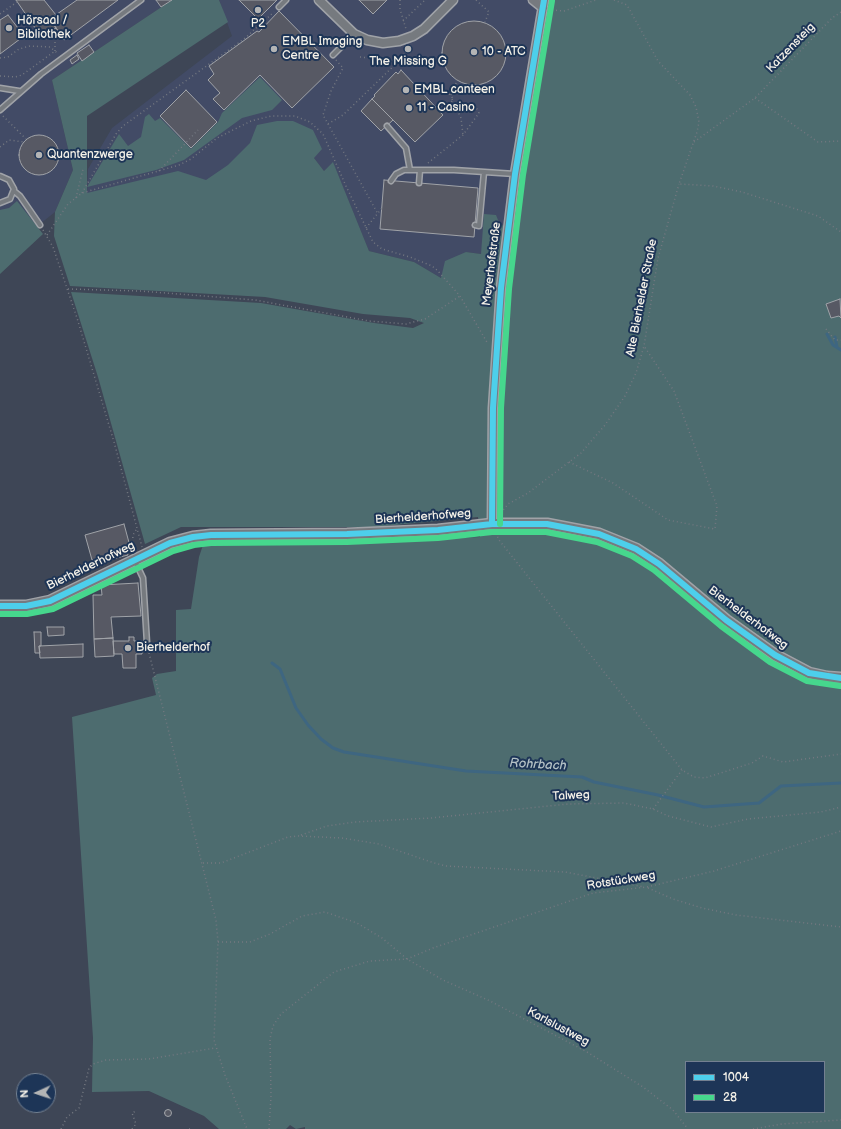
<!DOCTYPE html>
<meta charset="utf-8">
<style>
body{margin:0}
#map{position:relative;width:841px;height:1129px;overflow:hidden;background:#3e4656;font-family:"Balsamiq Sans",sans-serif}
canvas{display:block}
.legend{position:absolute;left:685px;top:1061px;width:140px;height:52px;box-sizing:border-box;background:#1d3557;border:1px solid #738091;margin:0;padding:5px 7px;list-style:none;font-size:12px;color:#f4f1e8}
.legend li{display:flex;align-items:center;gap:8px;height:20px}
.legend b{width:20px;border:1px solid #738091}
.north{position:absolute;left:16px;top:1073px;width:40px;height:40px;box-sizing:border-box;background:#1d3557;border:1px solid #738091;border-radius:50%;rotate:267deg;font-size:11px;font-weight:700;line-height:16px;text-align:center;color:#f4f1e8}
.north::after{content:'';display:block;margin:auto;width:14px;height:18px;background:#b4b5b5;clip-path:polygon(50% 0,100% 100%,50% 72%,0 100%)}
</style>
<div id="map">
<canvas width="841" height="1129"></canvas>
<ul class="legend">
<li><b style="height:5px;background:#4dcfeb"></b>1004</li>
<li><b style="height:5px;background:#46d78d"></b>28</li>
</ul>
<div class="north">N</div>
</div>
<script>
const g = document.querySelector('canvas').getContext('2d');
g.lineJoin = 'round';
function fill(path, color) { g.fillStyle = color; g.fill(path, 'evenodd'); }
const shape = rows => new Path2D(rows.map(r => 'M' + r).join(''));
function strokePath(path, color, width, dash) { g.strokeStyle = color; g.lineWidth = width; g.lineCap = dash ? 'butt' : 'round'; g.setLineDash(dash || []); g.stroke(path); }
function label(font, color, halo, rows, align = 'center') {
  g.font = font + ' "Balsamiq Sans",sans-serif'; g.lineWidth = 4; g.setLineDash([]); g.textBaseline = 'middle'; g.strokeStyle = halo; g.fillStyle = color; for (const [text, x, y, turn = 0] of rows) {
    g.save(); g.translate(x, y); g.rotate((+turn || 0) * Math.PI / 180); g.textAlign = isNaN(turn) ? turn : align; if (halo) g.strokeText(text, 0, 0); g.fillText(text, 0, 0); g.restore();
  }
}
fill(shape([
 [0,0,172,0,52,80,73,170,55,212,0,256],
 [219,0,553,0,515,227,500,225,481,254,466,252,441,278,414,262,369,251,333,163,324,171,314,158,313,130,266,226,87,194,88,169,112,128,232,36]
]), '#424b66');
fill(shape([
 [172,0,219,0,228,22,87,116,87,187,119,134,128,146,141,137,145,117,149,114,155,121,160,118,191,149,218,122,222,113,260,77,282,100,272,110,242,118,184,160,156,170,87,187,87,193,178,171,206,180,228,165,250,143,257,125,277,121,293,121,313,130,322,149,314,158,324,171,333,162,369,251,414,262,441,278,445,261,466,252,481,254,484,214,496,215,500,225,515,227,553,0,841,0,841,1129,305,1129,305,1127,296,1129,290,1125,286,1129,219,1129,204,1116,149,1091,92,1092,93,1038,72,717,156,695,152,678,157,674,176,671,176,610,191,609,199,557,204,542,368,542,480,537,478,517,374,527,181,527,145,544,98,377,71,292,261,303,374,323,413,328,424,323,410,318,363,314,265,297,70,286,54,236,55,212,73,170,52,80],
 [686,1062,824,1062,824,1112,686,1112],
 [17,201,43,234,0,274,0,210,9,208]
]), '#4d6c6f');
strokePath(shape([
 [827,334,833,345,841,350],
 [835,337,837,347],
 [272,663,280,669,296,708,308,725,321,739,333,748,344,752,466,771,582,777,594,782,658,795,704,807,759,803,781,786,841,783]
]), '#3e6681', 3);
const building = shape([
 [16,0,44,0,56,15,50,19,56,28,42,38,16,0],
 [77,0,118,0,64,40,50,19,77,0],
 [156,0,172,0,161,7,156,0],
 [239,0,277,0,258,19,239,0],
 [359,0,387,0,373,14,359,0],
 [279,11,334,67,292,108,260,75,224,110,213,99,220,93,208,80,214,74,209,66,257,31,259,32,279,11],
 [8,15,24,36,0,54,0,20,8,15],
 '442 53a32 32 0 1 1 64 0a32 32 0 1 1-64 0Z',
 [56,28,60,33,58,35,53,34,51,31,56,28],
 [89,45,94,52,82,61,77,53,89,45],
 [77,55,79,59,72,64,70,60,77,55],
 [401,70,443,115,415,142,372,99,375,96,374,95,396,72,398,74,401,70],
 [186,90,217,122,191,148,160,116,186,90],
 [372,99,393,120,381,131,361,111,372,99],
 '19 155a20 20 0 1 1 40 0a20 20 0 1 1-40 0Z',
 [384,180,478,188,474,237,380,229,384,180],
 [840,299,841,318,839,316,831,318,826,304,840,299],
 [124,524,131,550,127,551,128,555,97,563,96,559,92,560,85,535,124,524],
 [138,583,141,616,111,617,113,638,94,639,93,595,102,595,101,585,138,583],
 [47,627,64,627,64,635,48,636,47,627],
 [34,632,41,632,41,646,39,646,40,653,35,653,34,632],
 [129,637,134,637,134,641,142,641,142,654,136,654,136,668,123,668,122,654,114,654,113,641,129,641,129,637],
 [113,638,114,656,95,657,94,639,113,638],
 [83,644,83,657,40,658,39,646,83,644],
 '164.5 1113a3.5 3.5 0 1 1 7 0a3.5 3.5 0 1 1-7 0Z'
]);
fill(building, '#575964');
strokePath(building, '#a0a3a8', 1);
const service = shape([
 [279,7,286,0],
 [333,55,354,34],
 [0,88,19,91],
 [0,110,41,74,141,0],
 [387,126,406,148,410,170],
 [0,176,9,180,14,189,10,199,0,203],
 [391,181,396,174,404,170,454,170,515,174],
 [419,183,420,170],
 [14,191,20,196,40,225],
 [475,225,479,226,484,172],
 [135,561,143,578,147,643]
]);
const minor = shape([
 [319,0,354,34,367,40,383,43,399,41,413,36,424,29,453,0],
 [533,0,543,8],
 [492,524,493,408,501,288,515,174,544,0]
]);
const tertiary = shape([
 [0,606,26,606,50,601,170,543,193,537,211,535,347,534,438,530,492,524,547,524,599,534,636,549,659,564,726,620,775,655,809,673,827,677,841,678]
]);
strokePath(service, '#a0a3a8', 7);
strokePath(minor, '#a0a3a8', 11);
strokePath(tertiary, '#a0a3a8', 13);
strokePath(shape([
 [400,0,400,9,406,29],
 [476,0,489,12,485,22],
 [614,0,627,5,658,61,690,95,696,107,699,122,697,132,679,184,713,186,742,192,818,216,841,232],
 [552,10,564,11,596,0],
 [0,14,17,2],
 [403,21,425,0],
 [55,51,55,34],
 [360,57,398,61,402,65],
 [0,58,8,57,19,49,30,46,50,47,55,51],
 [336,60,343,68,331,91,323,115,378,214],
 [0,76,15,77,22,75,55,51,57,53],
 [451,95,457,81],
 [755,98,818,142,841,141],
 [452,99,461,118,463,135],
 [3,116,26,139],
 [328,124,343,115,404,56,405,49],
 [694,142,755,98,832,18,841,12],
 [0,147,9,140,24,142],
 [428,163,463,135,479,113,477,109,474,108,451,111,452,97,444,89],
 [159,171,198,130],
 [82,193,116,134,123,126,244,39,274,12],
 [76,198,83,169],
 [366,228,382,208],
 [43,230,53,247,77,318,114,442,142,547],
 [47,235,68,204,82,193,179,165,191,159,217,138,251,121,271,116,295,116,310,122,323,134,346,186,373,242,382,249,410,257,432,266,437,270,460,296,488,344],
 [68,289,140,291,255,300,369,321,406,324,425,319,460,296],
 [826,329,835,340,841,340],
 [569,462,613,483,668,520,715,529,717,506,674,391,644,346],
 [501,513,508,504,528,493,581,453,605,425,625,396,636,373,644,346,658,258,679,184],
 [496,533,499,540,682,770,694,777,705,778,752,763,763,756,783,762,841,754],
 [132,550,133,535,136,530],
 [148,649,216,920,218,942,214,1040,225,1075,247,1129],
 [653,809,682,770],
 [301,835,327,826,355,822,431,818,568,804,624,803,653,809,668,816,711,827,748,819,821,812,841,807],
 [203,863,221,863,288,837,299,836,342,838,379,844,434,863,446,866,565,872,644,887],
 [648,888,673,899,702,908,736,915,841,927],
 [218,942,250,942,270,934,302,916,325,912,357,923,382,938,407,959,443,980,490,1001,587,1052,643,1087,673,1110,688,1129],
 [61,1129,67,1117,79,1108,89,1068,93,1064,106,1060,149,1059,215,1048],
 [132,1129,136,1124,132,1113,136,1111],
 [189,1129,192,1129],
 [269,1129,271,1096,270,1039,273,1026,281,1014,334,972,370,961,407,959,433,948,593,893,647,887,714,871,841,831],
 [753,1129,782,1124,841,1120]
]), '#747880', 1.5, [1, 3]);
strokePath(service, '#767a7f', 4);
strokePath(minor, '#767a7f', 8);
strokePath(tertiary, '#767a7f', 10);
strokePath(shape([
 [492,524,493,408,501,288,515,174,544,0],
 [0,606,26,606,50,601,170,543,193,537,211,535,347,534,438,530,492,524,547,524,599,534,636,549,659,564,726,620,775,655,809,673,841,678]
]), '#4dcfeb', 6);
strokePath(shape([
 [500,524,501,408,509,289,523,175,552,1],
 [0,614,27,614,53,609,173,551,194,545,211,543,347,542,438,538,492,532,546,532,597,542,632,556,654,570,721,626,770,662,807,681,840,686]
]), '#46d78d', 6);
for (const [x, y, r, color] of [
 [258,10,4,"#b4b5b5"],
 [9,28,4,"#b4b5b5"],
 [274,49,4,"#b4b5b5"],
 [408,49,4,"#b4b5b5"],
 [474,52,4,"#b4b5b5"],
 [406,90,4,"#b4b5b5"],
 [409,108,4,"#b4b5b5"],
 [39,155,4,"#b4b5b5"],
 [128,648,4,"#b4b5b5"]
]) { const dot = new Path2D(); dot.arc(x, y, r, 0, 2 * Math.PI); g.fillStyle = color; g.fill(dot); strokePath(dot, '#1d3557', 1.5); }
label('12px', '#f4f1e8', '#1d3557', [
 ["Hörsaal /",17,21],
 ["Bibliothek",17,35],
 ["P2",258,24,"center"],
 ["EMBL Imaging",282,42],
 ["Centre",282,56],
 ["10 - ATC",482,52],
 ["The Missing G",408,62,"center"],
 ["EMBL canteen",414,90],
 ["11 - Casino",417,108],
 ["Quantenzwerge",47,155],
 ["Bierhelderhof",136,648]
], 'left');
label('12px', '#f4f1e8', '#1d3557', [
 ["Katzensteig",791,48,-46],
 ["Meyerhofstraße",492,264,-83],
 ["Alte Bierhelder Straße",642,298,-79],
 ["Bierhelderhofweg",423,517,-4],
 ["Bierhelderhofweg",91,566,-26],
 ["Bierhelderhofweg",748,618,37],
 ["Talweg",571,796,-3],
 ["Rotstückweg",621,881,-9],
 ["Karlslustweg",558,1027,28]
]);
label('italic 13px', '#b4c1c5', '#1d3557', [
 ["Rohrbach",538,765,3]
]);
</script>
